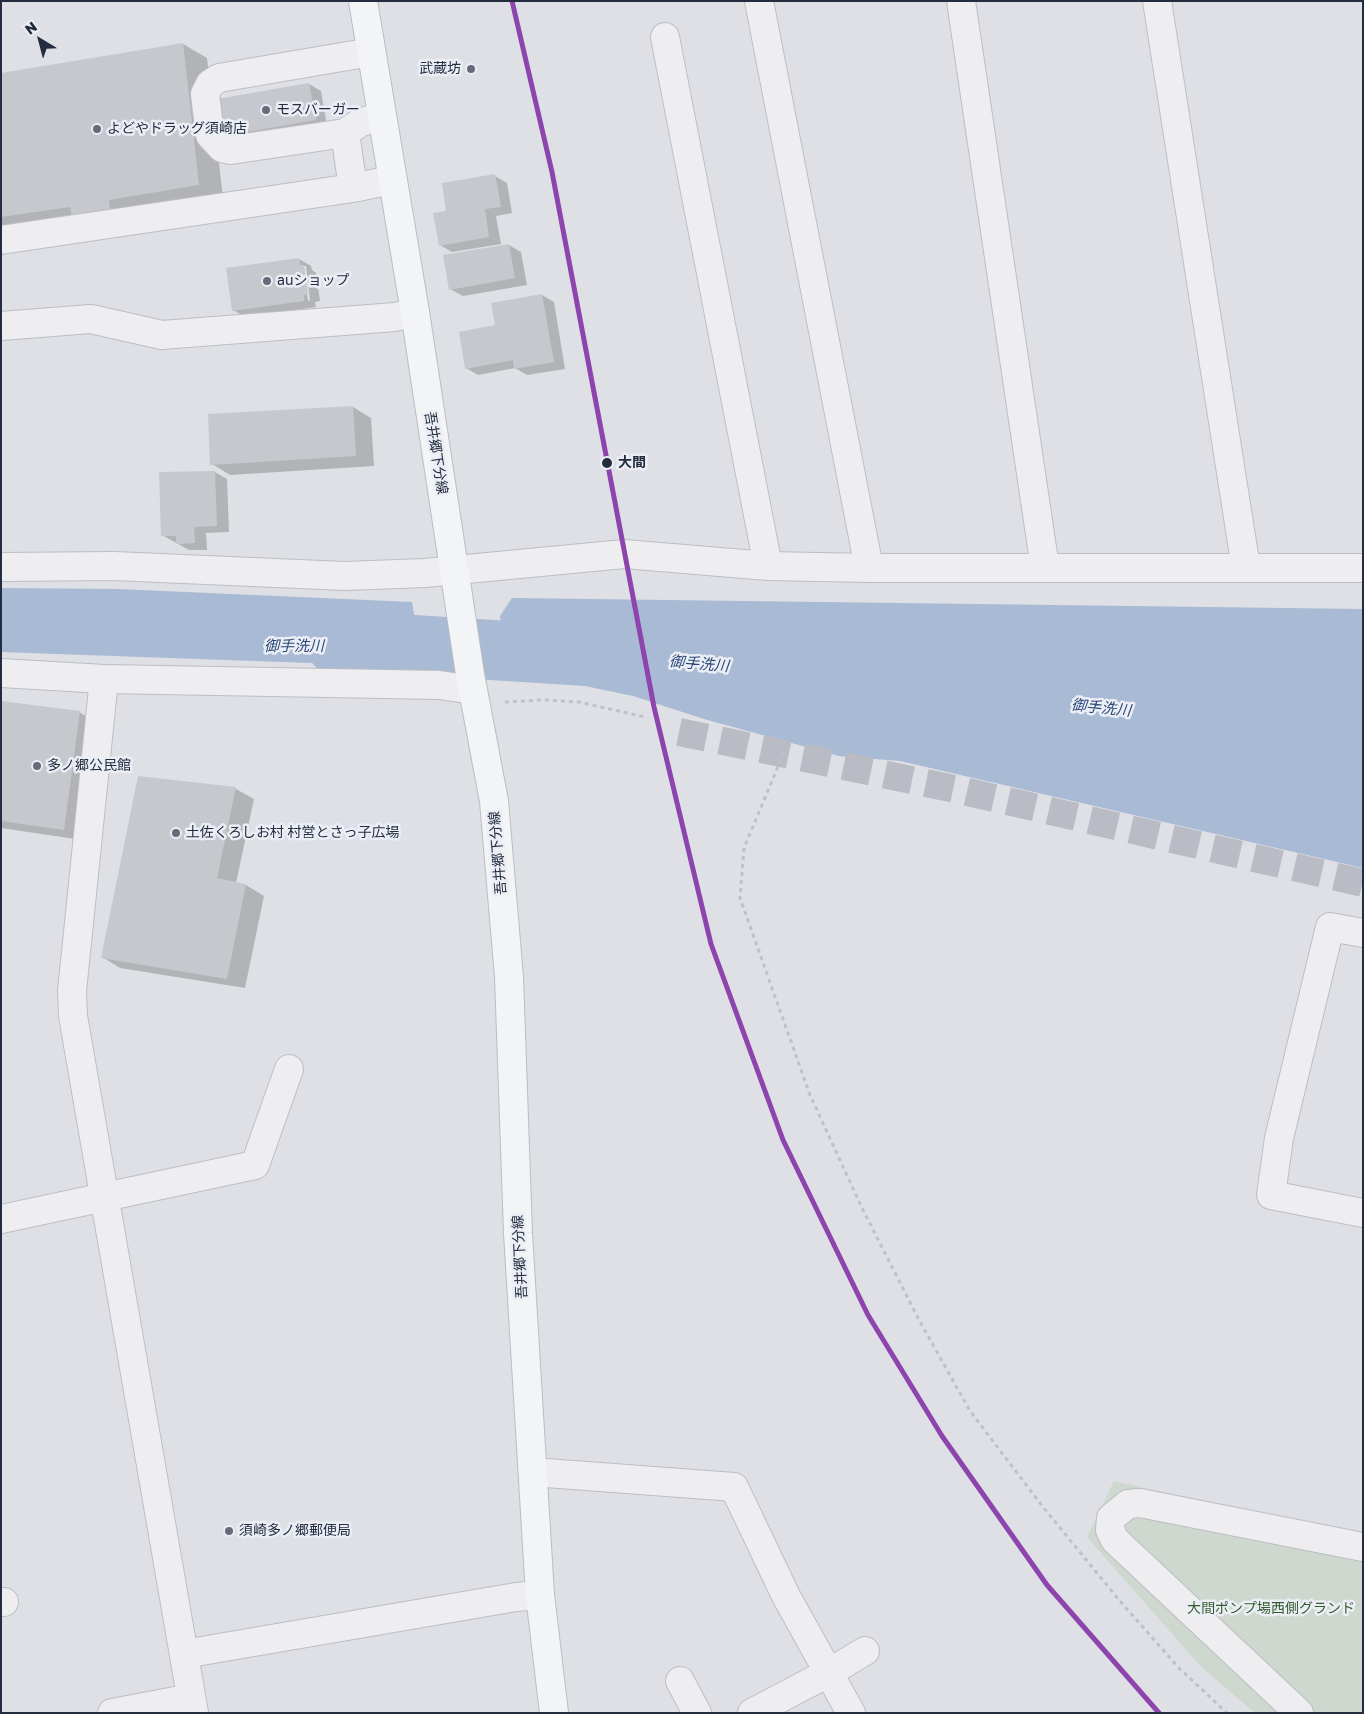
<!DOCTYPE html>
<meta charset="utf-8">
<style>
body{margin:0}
#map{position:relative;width:1364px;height:1714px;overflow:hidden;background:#dee0e5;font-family:"Golos Text",sans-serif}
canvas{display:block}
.frame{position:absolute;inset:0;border:2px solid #242c3f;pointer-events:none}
.north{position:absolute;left:15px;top:15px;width:50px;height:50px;-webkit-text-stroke:4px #ebeef5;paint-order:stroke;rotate:323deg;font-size:14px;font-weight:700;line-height:20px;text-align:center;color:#242c3f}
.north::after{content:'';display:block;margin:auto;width:18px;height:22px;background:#242c3f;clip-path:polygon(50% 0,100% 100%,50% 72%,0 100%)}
</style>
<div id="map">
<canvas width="1364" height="1714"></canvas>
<div class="frame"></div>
<div class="north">N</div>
</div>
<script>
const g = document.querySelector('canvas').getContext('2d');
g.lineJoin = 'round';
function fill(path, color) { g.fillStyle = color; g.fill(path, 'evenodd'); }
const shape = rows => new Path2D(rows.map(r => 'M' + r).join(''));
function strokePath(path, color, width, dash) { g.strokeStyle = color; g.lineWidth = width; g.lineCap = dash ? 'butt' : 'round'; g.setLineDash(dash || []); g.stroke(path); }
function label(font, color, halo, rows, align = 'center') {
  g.font = font + ' "Golos Text","Noto Sans JP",sans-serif'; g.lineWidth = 5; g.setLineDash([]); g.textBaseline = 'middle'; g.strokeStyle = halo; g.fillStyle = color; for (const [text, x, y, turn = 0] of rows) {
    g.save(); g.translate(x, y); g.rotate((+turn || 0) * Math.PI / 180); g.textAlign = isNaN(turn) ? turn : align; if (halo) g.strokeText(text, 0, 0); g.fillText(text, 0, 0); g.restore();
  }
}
fill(shape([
 [1114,1481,1363,1538,1363,1713,1255,1713,1201,1667,1087,1537]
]), '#ced8ce');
fill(shape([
 [1,588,118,589,412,602,423,667,1,652],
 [512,598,1363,609,1363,868,900,761,839,756,704,719,633,696,508,670,500,616]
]), '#a9bad4');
fill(shape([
 [183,44,207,58,223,198,1,233,1,75],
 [309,84,321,91,327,126,237,142,225,136],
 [495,176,507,183,512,213,496,216,501,244,452,252,440,245,448,212],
 [509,245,521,252,527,285,463,296,450,289],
 [299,259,311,266,312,270,316,273,320,301,315,302,316,307,245,317,233,310,228,269],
 [303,266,306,266,310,300,308,301],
 [542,295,554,302,565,369,527,375,515,368,478,375,466,368],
 [353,407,371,418,374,466,230,475,212,464],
 [215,472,227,479,229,532,206,533,207,550,189,550,162,535,160,474],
 [1,702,79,712,97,723,82,840,1,828],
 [139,777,236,789,254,799,236,883,246,885,264,896,245,988,120,968,102,957]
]), '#0003');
strokePath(shape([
 [337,646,413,645,587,656]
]), '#a9bad4', 60);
fill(shape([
 [183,43,199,185,109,200,111,218,73,223,70,207,1,217,1,73],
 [309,83,316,120,224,136,217,99],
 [495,174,501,207,485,209,489,237,439,246,433,213,446,211,442,183],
 [509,244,515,278,449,290,443,255],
 [299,258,300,265,304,265,308,294,304,295,304,301,232,311,226,268],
 [542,294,554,362,514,369,513,360,465,369,459,332,495,325,491,303],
 [353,406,356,456,210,465,208,414],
 [215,471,217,526,194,527,195,543,176,544,176,536,161,536,159,472],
 [1,701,80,711,64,830,1,821],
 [138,776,236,787,217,878,246,884,227,979,101,958]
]), '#c6c8cd');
strokePath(shape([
 [679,732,955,789,1363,883]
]), '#b9bcc4', 28, [28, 14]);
const minor = shape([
 [759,1,869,568],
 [961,1,1045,568],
 [1157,1,1246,568],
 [665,37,768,566],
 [371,52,219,78,210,84,205,94,210,135,222,148,231,150,345,133,361,122,381,117],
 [345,133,353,188],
 [1,240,353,188,391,180],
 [1,326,91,319,162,335,395,317,415,312],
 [1,567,114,566,345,576,425,573,624,554,768,566,869,568,1363,568],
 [1,673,104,679,439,685,473,690],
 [104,679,72,991,73,1016,194,1713],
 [1363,933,1330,927,1279,1138,1271,1195,1363,1213],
 [1,1219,255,1165,289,1069],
 [533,1472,734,1487,786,1596,851,1713],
 [1,1602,4,1602],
 [184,1654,516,1597,540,1595],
 [680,1681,697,1713],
 [112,1713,191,1698],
 [752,1713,830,1672,865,1651],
 [1299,1713,1115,1540,1110,1530,1111,1518,1128,1504,1140,1503,1363,1547]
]);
const major = shape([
 [363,1,415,312,470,674,494,801,509,977,518,1233,540,1595,554,1713]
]);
strokePath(minor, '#bcbec3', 30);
strokePath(major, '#babdc2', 30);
strokePath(shape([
 [505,702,543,700,579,702,645,717],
 [784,752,744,848,740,898,810,1095,861,1206,918,1318,970,1411,1043,1507,1119,1600,1179,1668,1227,1713]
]), '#c0c1c8', 3, [4, 4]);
strokePath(minor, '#eeeef1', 28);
strokePath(major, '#f3f4f5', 28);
strokePath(shape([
 [512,1,552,172,654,707,711,944,783,1140,868,1315,942,1436,1047,1585,1159,1713]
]), '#8e44ad', 5);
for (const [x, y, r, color] of [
 [471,69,5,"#656b79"],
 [266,110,5,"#656b79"],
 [97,129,5,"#656b79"],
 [267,281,5,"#656b79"],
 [607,463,6,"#242c3f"],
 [37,766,5,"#656b79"],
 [176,833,5,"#656b79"],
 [229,1531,5,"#656b79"]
]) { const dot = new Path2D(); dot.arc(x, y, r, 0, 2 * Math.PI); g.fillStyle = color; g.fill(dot); strokePath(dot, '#ebeef5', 2); }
label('14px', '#242c3f', '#ebeef5', [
 ["武蔵坊",461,69,"right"],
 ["モスバーガー",276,110],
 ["よどやドラッグ須崎店",107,129],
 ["auショップ",277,281],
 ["多ノ郷公民館",47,766],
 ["土佐くろしお村 村営とさっ子広場",186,833],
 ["須崎多ノ郷郵便局",239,1531]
], 'left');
label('14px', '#242c3f', '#ebeef5', [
 ["吾井郷下分線",436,453,81],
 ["吾井郷下分線",498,853,-95],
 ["吾井郷下分線",520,1257,-93]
]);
label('bold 14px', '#242c3f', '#ebeef5', [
 ["大間",618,463]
], 'left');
label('14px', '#355c30', '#ebeef5', [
 ["大間ポンプ場西側グランド",1271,1609]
]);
label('italic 15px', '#2a4777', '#ebeef5', [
 ["御手洗川",294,646],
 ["御手洗川",699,664,5],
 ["御手洗川",1101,708,6]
]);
</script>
